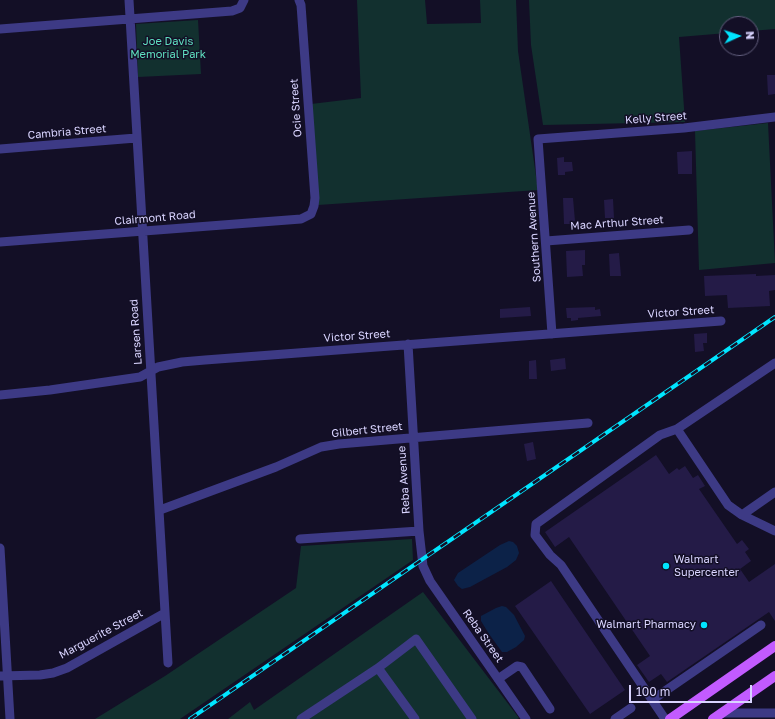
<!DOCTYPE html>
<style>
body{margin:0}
#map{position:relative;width:775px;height:719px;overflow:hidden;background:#130f26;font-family:"Golos Text",sans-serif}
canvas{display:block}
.north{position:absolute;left:719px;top:16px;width:40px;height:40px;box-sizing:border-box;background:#130f26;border:1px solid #625e7d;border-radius:50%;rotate:87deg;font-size:11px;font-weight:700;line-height:16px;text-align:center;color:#d9d4ff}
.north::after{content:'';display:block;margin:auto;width:14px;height:18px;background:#00e5ff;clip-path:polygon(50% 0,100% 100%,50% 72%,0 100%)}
.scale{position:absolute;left:629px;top:685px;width:123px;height:18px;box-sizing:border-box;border:2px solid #d9d4ff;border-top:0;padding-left:5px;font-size:12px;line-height:14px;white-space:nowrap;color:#d9d4ff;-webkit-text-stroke:3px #130f26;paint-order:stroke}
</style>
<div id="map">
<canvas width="775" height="719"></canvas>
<div class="north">N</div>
<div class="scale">100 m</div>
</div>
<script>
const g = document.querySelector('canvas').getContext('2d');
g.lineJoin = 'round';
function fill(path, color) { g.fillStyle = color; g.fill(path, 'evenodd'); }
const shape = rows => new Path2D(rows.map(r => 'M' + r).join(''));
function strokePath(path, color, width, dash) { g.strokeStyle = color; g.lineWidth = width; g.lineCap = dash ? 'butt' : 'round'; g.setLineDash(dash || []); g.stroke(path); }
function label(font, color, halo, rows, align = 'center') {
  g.font = font + ' "Golos Text",sans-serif'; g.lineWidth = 3; g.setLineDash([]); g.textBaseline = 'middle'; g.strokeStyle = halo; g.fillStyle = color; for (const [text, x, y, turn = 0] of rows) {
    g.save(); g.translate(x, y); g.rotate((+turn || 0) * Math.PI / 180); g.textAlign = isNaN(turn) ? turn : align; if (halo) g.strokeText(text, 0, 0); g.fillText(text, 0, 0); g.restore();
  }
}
fill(shape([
 [357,0,425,0,427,24,481,23,480,0,516,0,518,51,538,190,318,205,311,104,361,98],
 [529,0,775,0,775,29,751,31,751,24,727,24,727,33,679,37,685,122,543,125,531,45],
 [198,20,201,74,138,77,136,24],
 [768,123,775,263,699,270,695,131],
 [412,539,413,560,180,719,95,719,165,676,296,588,301,546],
 [423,592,519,718,517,719,228,719,250,702,254,710]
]), '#12302f');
fill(shape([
 [509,541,513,542,517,546,519,553,516,560,507,567,470,587,462,589,458,586,454,580,458,573,500,545],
 [502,606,506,607,514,615,525,636,524,640,516,647,507,652,502,652,489,634,481,621,481,616,496,608]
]), '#0c2248');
fill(shape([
 [767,75,775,75,775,94,768,95],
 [692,151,692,174,678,174,677,152],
 [564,157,564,162,572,162,573,171,565,172,565,175,558,175,557,158],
 [563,198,573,198,575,221,572,222,572,224,564,224],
 [613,199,614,218,605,218,604,200],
 [585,250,585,265,582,265,583,276,567,277,566,251],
 [619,253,621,276,610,276,609,254],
 [756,274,756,276,775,275,775,290,769,291,770,306,728,308,727,295,705,296,704,276],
 [530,307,531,316,500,318,500,309],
 [595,307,595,310,600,309,601,316,578,318,578,320,571,321,571,318,567,318,566,308],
 [707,333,707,343,703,343,704,351,695,352,694,334],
 [565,358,566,369,551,371,550,360],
 [536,360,537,379,529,379,529,361],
 [533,442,536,459,527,461,524,444],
 [656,455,669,474,677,468,679,470,685,466,693,478,698,475,705,486,699,489,737,544,742,540,749,549,745,552,751,561,740,569,749,582,775,564,775,621,769,612,667,682,661,674,649,682,637,665,650,656,569,537,555,547,545,532],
 [551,581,625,690,590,714,515,606]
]), '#241b47');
strokePath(shape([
 [129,0,168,663],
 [0,29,232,11,240,8,244,0],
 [0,149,136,138],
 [546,241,689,230],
 [0,242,301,219,311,214,314,206,315,198,301,5,299,0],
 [552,334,538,139,684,128,775,117],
 [408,344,419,531,423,566,430,581,526,719],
 [775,363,677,429,728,505,742,515,775,531],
 [0,395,50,390,140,377,158,367,182,362,205,360,721,321],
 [160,510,276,467,321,447,339,444,588,423],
 [742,515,775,492],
 [300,539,419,531],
 [0,548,10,719],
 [378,668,415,719],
 [0,676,40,675,53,673,67,668,165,613],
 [498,679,517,666,522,667,550,709],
 [652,700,761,625],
 [722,713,775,713],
 [301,719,378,668,416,639,472,719],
 [615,719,631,708],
 [665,719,561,565,550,555,535,535,536,524,660,435,677,429]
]), '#3d3a85', 9);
strokePath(shape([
 [670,719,775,646],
 [713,719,775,676]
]), '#c25bff', 10);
const rail = shape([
 [190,719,775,317]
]);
strokePath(rail, '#00e5ff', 4);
strokePath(rail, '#130f26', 2.5, [8]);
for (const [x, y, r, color] of [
 [666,566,4,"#00e5ff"],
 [704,625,4,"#00e5ff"]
]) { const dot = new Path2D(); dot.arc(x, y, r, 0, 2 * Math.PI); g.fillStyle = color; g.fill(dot); strokePath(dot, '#130f26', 1.5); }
label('11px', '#5fe0c0', '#130f26', [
 ["Joe Davis",168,42],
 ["Memorial Park",168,55]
]);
label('11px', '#d9d4ff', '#130f26', [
 ["Ocie Street",296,108,-94],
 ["Kelly Street",656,118,-4],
 ["Cambria Street",67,132,-5],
 ["Clairmont Road",155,218,-5],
 ["Mac Arthur Street",617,223,-4],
 ["Southern Avenue",534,237,-94],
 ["Victor Street",681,312,-4],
 ["Larsen Road",136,332,-94],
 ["Victor Street",357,336,-4],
 ["Gilbert Street",367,430,-6],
 ["Reba Avenue",404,480,-94],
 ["Marguerite Street",101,634,-28],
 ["Reba Street",483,636,55]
]);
label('11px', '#d9d4ff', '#130f26', [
 ["Walmart",674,560],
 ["Supercenter",674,573],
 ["Walmart Pharmacy",696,625,"right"]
], 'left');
</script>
